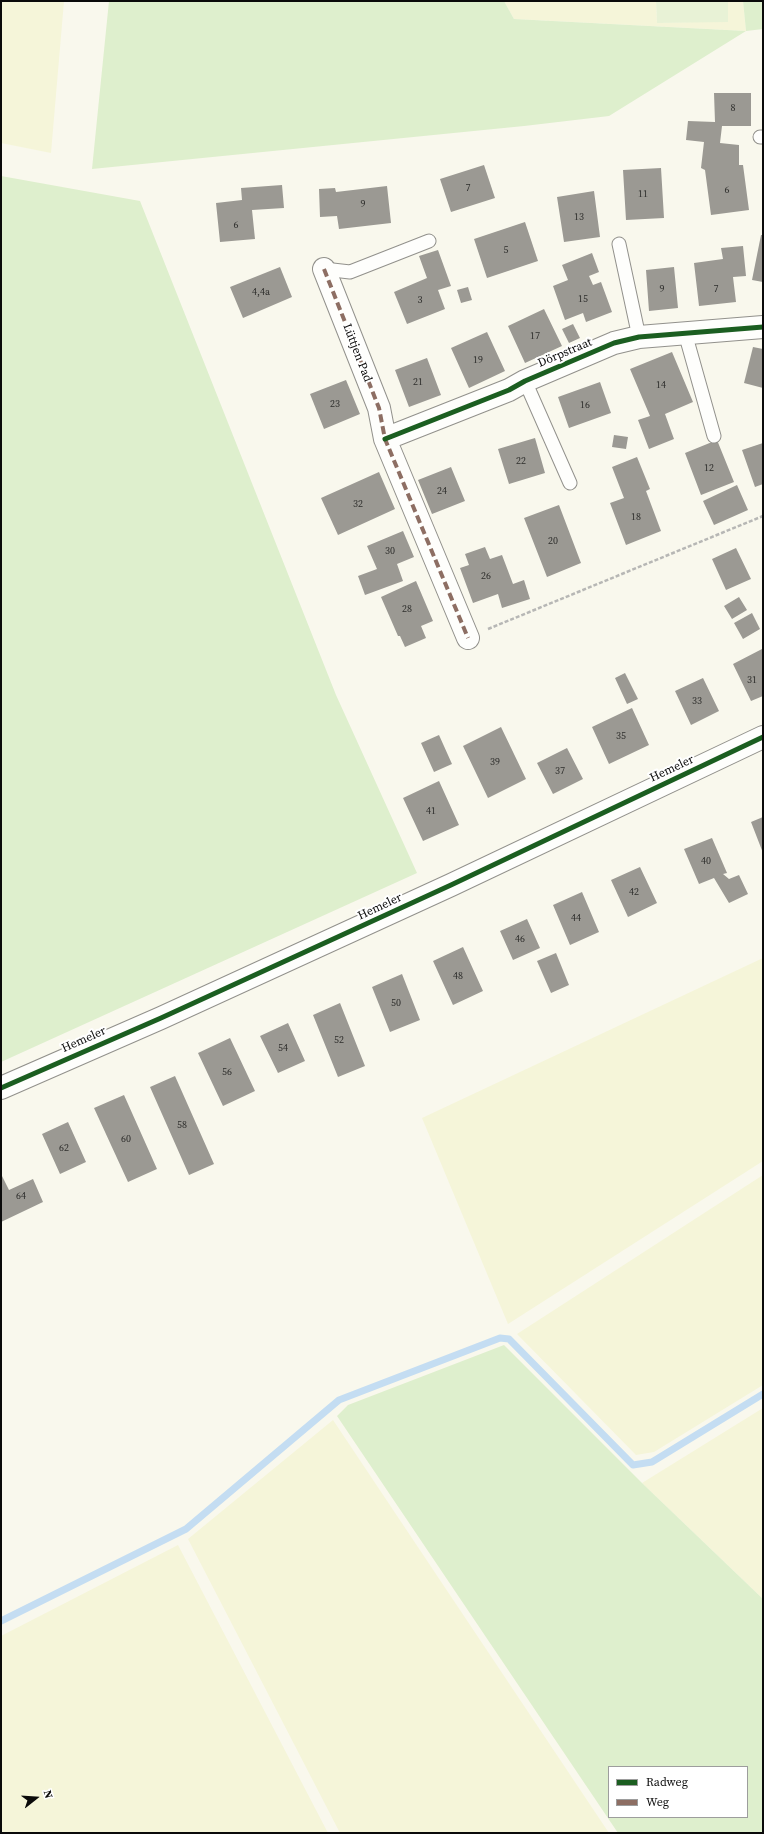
<!DOCTYPE html>
<meta charset="utf-8">
<style>
body{margin:0}
#map{position:relative;width:764px;height:1834px;overflow:hidden;background:#f9f8ed;font-family:"Source Serif 4",serif}
canvas{display:block}
.frame{position:absolute;inset:0;border:2px solid #0a0a0a;pointer-events:none}
.legend{position:absolute;left:608px;top:1766px;width:140px;height:52px;box-sizing:border-box;background:#fff;border:1px solid #9d9d9d;margin:0;padding:5px 7px;list-style:none;font-size:12px;color:#0a0a0a}
.legend li{display:flex;align-items:center;gap:8px;height:20px}
.legend b{width:20px;border:1px solid #9d9d9d}
.north{position:absolute;left:16px;top:1778px;width:40px;height:40px;-webkit-text-stroke:3px #fff;paint-order:stroke;rotate:73deg;font-size:11px;font-weight:700;line-height:16px;text-align:center;color:#0a0a0a}
.north::after{content:'';display:block;margin:auto;width:14px;height:18px;background:#0a0a0a;clip-path:polygon(50% 0,100% 100%,50% 72%,0 100%)}
</style>
<div id="map">
<canvas width="764" height="1834"></canvas>
<div class="frame"></div>
<ul class="legend">
<li><b style="height:5px;background:#1b5e20"></b>Radweg</li>
<li><b style="height:5px;background:#8d6e63"></b>Weg</li>
</ul>
<div class="north">N</div>
</div>
<script>
const g = document.querySelector('canvas').getContext('2d');
g.lineJoin = 'round';
function fill(path, color) { g.fillStyle = color; g.fill(path, 'evenodd'); }
const shape = rows => new Path2D(rows.map(r => 'M' + r).join(''));
function strokePath(path, color, width, dash) { g.strokeStyle = color; g.lineWidth = width; g.lineCap = dash ? 'butt' : 'round'; g.setLineDash(dash || []); g.stroke(path); }
function label(font, color, halo, rows, align = 'center') {
  g.font = font + ' "Source Serif 4",serif'; g.lineWidth = 4; g.setLineDash([]); g.textBaseline = 'middle'; g.strokeStyle = halo; g.fillStyle = color; for (const [text, x, y, turn = 0] of rows) {
    g.save(); g.translate(x, y); g.rotate((+turn || 0) * Math.PI / 180); g.textAlign = isNaN(turn) ? turn : align; if (halo) g.strokeText(text, 0, 0); g.fillText(text, 0, 0); g.restore();
  }
}
fill(shape([
 [1,1,64,1,51,153,1,143],
 [504,1,656,1,657,23,728,21,728,1,743,1,746,31,514,19],
 [763,958,763,1161,508,1324,422,1118],
 [763,1175,763,1385,654,1452,636,1455,517,1334],
 [763,1408,763,1599,642,1483],
 [333,1420,609,1833,340,1833,188,1539],
 [178,1545,328,1833,1,1833,1,1636]
]), '#f5f5d9');
fill(shape([
 [109,1,504,1,514,19,746,31,743,1,763,1,763,29,746,31,609,116,524,126,92,169],
 [1,176,140,201,336,695,417,873,1,1062],
 [504,1345,642,1483,763,1599,763,1833,618,1833,337,1416,348,1405],
 [609,1767,747,1767,747,1817,609,1817]
]), '#deefcd');
fill(shape([
 [656,1,728,1,728,22,657,23]
]), '#e8f2d6');
strokePath(shape([
 [1,1621,186,1529,339,1400,500,1338,509,1339,633,1465,652,1462,763,1394]
]), '#c4ddf2', 7);
fill(shape([
 [714,93,751,93,751,126,722,126,720,143,739,145,739,165,743,165,749,210,711,215,705,170,701,168,704,142,686,140,688,121,715,122],
 [484,165,495,198,451,212,440,179],
 [661,168,664,218,626,220,623,170],
 [282,185,284,208,252,210,255,239,220,242,216,203,242,200,241,188],
 [387,186,391,223,339,229,337,216,320,217,319,189,335,188,336,192],
 [594,191,600,237,564,242,557,197],
 [525,222,538,261,487,278,474,239],
 [761,235,763,235,763,282,752,280],
 [743,246,746,276,733,277,736,302,699,306,694,263,723,259,721,248],
 [438,250,451,286,438,290,445,309,407,324,394,292,427,278,419,256],
 [592,253,599,272,589,276,593,285,601,282,612,312,586,322,583,313,565,320,553,286,568,280,562,265],
 [280,267,292,297,243,318,230,287],
 [674,267,678,308,649,311,646,270],
 [468,287,472,300,461,303,457,290],
 [544,309,562,346,525,363,508,326],
 [573,324,580,338,569,343,562,329],
 [487,332,505,371,469,388,451,348],
 [753,347,763,349,763,388,744,383],
 [672,352,693,402,665,414,674,439,649,449,638,420,650,416,630,369],
 [427,358,441,395,409,407,395,370],
 [346,380,360,414,324,429,310,394],
 [600,382,611,413,569,428,558,397],
 [614,435,628,437,626,449,612,447],
 [535,438,545,473,509,484,498,449],
 [717,440,734,482,701,495,685,453],
 [763,443,763,484,755,487,742,450],
 [637,457,650,489,646,491,661,531,626,545,610,503,624,498,612,467],
 [451,467,465,501,432,514,418,480],
 [379,472,395,509,338,535,321,498],
 [737,485,748,510,714,525,703,501],
 [559,505,581,563,547,577,524,518],
 [403,531,414,557,397,564,403,581,365,595,358,576,377,569,367,546],
 [485,547,490,559,502,555,513,584,524,580,530,599,502,608,498,594,473,603,460,568,469,565,465,554],
 [736,548,751,579,726,590,712,559],
 [416,581,433,621,421,626,426,638,405,647,400,636,398,636,381,597],
 [739,597,747,610,732,619,724,606],
 [752,613,760,629,743,639,734,623],
 [762,649,763,696,751,701,733,664],
 [625,673,638,699,627,704,615,678],
 [703,678,719,711,691,725,675,691],
 [632,708,649,745,609,764,592,727],
 [501,727,526,779,488,798,463,746],
 [439,735,452,764,434,772,421,743],
 [567,748,583,779,553,794,537,763],
 [439,781,459,825,423,841,403,798],
 [763,817,763,853,751,822],
 [712,838,727,873,723,874,729,879,739,875,748,894,729,903,714,878,699,884,684,849],
 [640,867,657,903,628,917,611,880],
 [582,892,599,932,570,945,553,905],
 [527,919,540,948,513,960,500,931],
 [463,947,483,991,453,1005,433,961],
 [556,953,569,985,551,993,537,961],
 [402,974,420,1020,390,1032,372,987],
 [340,1003,365,1066,338,1077,313,1015],
 [288,1023,305,1061,278,1073,260,1036],
 [230,1038,255,1091,223,1106,198,1053],
 [175,1076,214,1164,189,1175,150,1087],
 [124,1095,157,1169,128,1182,94,1108],
 [68,1122,86,1162,60,1174,42,1134],
 [1,1174,9,1190,33,1179,43,1202,1,1222]
]), '#9b9993');
const lane = shape([
 [760,137,763,137],
 [619,244,639,337],
 [324,269,350,272,429,241],
 [685,333,714,436],
 [525,381,570,483]
]);
const street = shape([
 [324,269,379,408,385,439,468,638],
 [385,439,509,390,525,381,614,343,639,337,763,327],
 [1,1088,161,1018,451,885,763,737]
]);
strokePath(lane, '#92918c', 15);
strokePath(street, '#92918c', 24);
strokePath(shape([
 [488,629,763,516]
]), '#b7b7b5', 2.5, [4, 2]);
strokePath(lane, '#fefefc', 13);
strokePath(street, '#fefefc', 22);
strokePath(shape([
 [324,269,379,408,385,439,468,638]
]), '#8d6e63', 4, [8, 4]);
strokePath(shape([
 [385,439,509,390,525,381,614,343,639,337,763,327],
 [1,1088,161,1018,451,885,763,737]
]), '#1b5e20', 5);
label('10px', '#2e2e2c', null, [
 ["8",733,108],
 ["7",468,188],
 ["6",727,190],
 ["11",643,194],
 ["9",363,204],
 ["13",579,217],
 ["6",236,225],
 ["5",506,250],
 ["9",662,289],
 ["7",716,289],
 ["4,4a",261,292],
 ["15",583,299],
 ["3",420,300],
 ["17",535,336],
 ["19",478,360],
 ["21",418,382],
 ["14",661,385],
 ["23",335,404],
 ["16",585,405],
 ["22",521,461],
 ["12",709,468],
 ["24",442,491],
 ["32",358,504],
 ["18",636,517],
 ["20",553,541],
 ["30",390,551],
 ["26",486,576],
 ["28",407,609],
 ["31",752,680],
 ["33",697,701],
 ["35",621,736],
 ["39",495,762],
 ["37",560,771],
 ["41",431,811],
 ["40",706,861],
 ["42",634,892],
 ["44",576,918],
 ["46",520,939],
 ["48",458,976],
 ["50",396,1003],
 ["52",339,1040],
 ["54",283,1048],
 ["56",227,1072],
 ["58",182,1125],
 ["60",126,1139],
 ["62",64,1148],
 ["64",21,1196]
]);
label('12px', '#0a0a0a', '#fff', [
 ["Lüttjen Pad",357,353,69],
 ["Dörpstraat",565,353,-23],
 ["Hemeler",672,769,-25],
 ["Hemeler",380,907,-25],
 ["Hemeler",84,1040,-24]
]);
</script>
